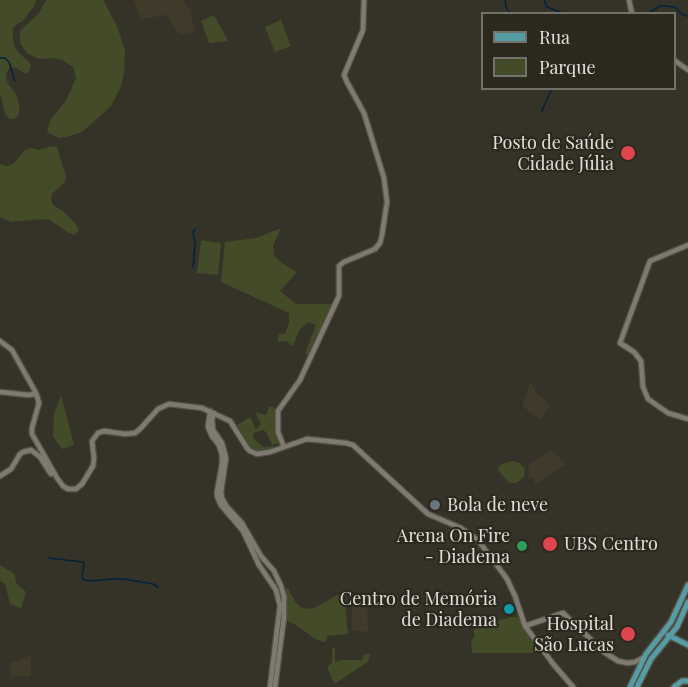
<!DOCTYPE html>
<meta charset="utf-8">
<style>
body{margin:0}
#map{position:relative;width:688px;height:687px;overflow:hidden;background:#353228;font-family:"Playfair Display",serif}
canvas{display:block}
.legend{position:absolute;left:481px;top:12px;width:195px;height:78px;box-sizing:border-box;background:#2b281e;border:2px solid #737168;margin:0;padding:8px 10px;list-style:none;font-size:18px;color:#e0ded8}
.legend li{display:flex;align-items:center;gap:12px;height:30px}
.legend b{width:30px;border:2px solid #737168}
</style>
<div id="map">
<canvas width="688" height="687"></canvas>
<ul class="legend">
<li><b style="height:8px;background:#569ca4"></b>Rua</li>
<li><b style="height:16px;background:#434b28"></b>Parque</li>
</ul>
</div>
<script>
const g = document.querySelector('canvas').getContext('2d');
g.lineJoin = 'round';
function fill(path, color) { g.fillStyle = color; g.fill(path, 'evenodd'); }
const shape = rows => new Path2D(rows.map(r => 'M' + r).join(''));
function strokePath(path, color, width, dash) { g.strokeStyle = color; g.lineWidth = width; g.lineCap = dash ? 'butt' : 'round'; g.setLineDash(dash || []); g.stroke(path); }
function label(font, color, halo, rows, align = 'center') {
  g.font = font + ' "Playfair Display",serif'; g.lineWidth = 4.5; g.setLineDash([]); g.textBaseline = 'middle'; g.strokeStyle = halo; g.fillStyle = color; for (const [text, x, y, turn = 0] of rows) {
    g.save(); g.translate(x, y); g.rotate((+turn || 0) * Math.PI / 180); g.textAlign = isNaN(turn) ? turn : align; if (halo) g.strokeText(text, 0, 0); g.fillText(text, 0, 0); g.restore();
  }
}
fill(shape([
 [134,0,183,0,190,9,195,33,179,34,167,15,141,19],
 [530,383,535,388,535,391,551,406,540,420,522,406],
 [550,451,566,462,564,465,535,484,534,479,529,477,528,466],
 [352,602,367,602,368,632,352,630],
 [31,655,31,676,13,677,11,676,10,663]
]), '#403a2b');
fill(shape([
 [0,0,36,0,34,6,23,21,17,24,13,28,13,40,17,51,31,64,30,70,26,74,16,68,10,67,7,72,6,78,8,84,16,94,19,105,19,114,15,119,9,119,5,113,0,94],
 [46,0,103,0,117,26,125,50,124,74,121,86,116,97,110,107,91,124,82,132,71,136,59,138,47,132,50,120,66,100,71,90,76,78,73,67,62,60,51,58,38,59,27,53,20,43,20,31,38,14],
 [214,15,228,41,209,43,201,21],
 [281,20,291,46,275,52,265,27],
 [51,146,57,147,66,176,65,182,52,194,51,200,53,205,63,211,76,224,79,230,75,235,69,233,50,220,43,219,11,222,0,217,0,164,7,166,13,164,25,150,31,148,39,150],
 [281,228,273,246,274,256,282,263,297,272,280,291,296,304,332,304,308,355,305,353,316,325,308,322,299,331,293,346,286,341,278,342,279,334,285,334,289,323,289,313,221,282,225,242,256,238],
 [201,240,221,243,218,275,197,273],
 [61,395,74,445,62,449,53,436,54,414],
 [269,406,275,408,276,436,281,443,272,445,266,432,263,430,253,433,254,439,263,447,280,446,279,447,264,452,257,452,249,446,237,425,250,417,256,429,261,424,255,412,266,415],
 [512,461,520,463,525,469,524,477,516,483,510,483,507,481,499,471,498,468,502,464],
 [0,565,15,574,16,583,26,592,21,608,10,604,5,584,0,581],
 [288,588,296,603,300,607,309,609,314,608,339,594,343,596,345,599,347,628,349,634,327,636,326,642,320,641,314,638,296,625,285,620,286,607,285,590],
 [511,617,518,617,527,633,539,648,536,653,472,653,471,640,474,638,474,630,477,627,483,622,493,622],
 [332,648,335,649,335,662,342,660,362,660,364,654,370,654,368,662,334,684,327,667,332,663]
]), '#434b28');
strokePath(shape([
 [505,0,506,7,510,14],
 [544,0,547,7,565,14],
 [647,14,660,6,667,6,675,7,683,15,688,16],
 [0,58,5,58,9,62,15,81],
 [542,111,552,88],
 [193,268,195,243,193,232,195,229],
 [49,558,83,562,84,564,82,577,84,580,91,581,113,579,124,579,153,584,158,587],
 [633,687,635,683]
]), '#042240', 1.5);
const secondary = shape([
 [629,0,632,14],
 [674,60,688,70],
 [688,245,650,261,620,343,634,352,641,361,643,387,648,399,668,413,688,419],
 [0,341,12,350,36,393,39,403,32,428,32,434,57,478,63,486,68,489,76,489,82,484,93,466,94,458,92,441,98,433,104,431,125,434,135,433,140,429,158,409,169,404,202,408,230,421,247,448,250,451,257,454,270,452,307,439,346,443,353,445,428,514,461,528,478,540,507,579,515,596,525,626,554,665,573,687],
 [0,392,29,395,34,394,37,396],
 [210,411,208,427,212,436,219,445,222,455,222,464,217,492,217,496,221,505,243,531,259,565,276,590,280,606,270,687],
 [214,413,212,420,213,430,222,443,226,458,221,492,222,498,227,507,242,523,261,556,274,571,281,586,284,597,284,617,275,687],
 [284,447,278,432,278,411,300,380,339,296,339,266,344,262,375,249,380,243,382,235,387,202,384,178,364,113,347,82,344,75,363,30,364,0],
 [0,476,11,469,20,454,23,452,31,450,40,457,51,474],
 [525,626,563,613,604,652,618,661,627,663,635,662,643,658]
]);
const primary = shape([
 [668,635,688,645],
 [630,687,646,654,671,622,688,585],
 [637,687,651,659,677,627,688,602],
 [674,687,682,681,688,681]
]);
strokePath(secondary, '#545049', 7);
strokePath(primary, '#545049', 8);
strokePath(secondary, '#7e7a6f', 4.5);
strokePath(primary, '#569ca4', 5);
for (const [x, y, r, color] of [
 [628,153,8,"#e0444e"],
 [435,505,6,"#6b7280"],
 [550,544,8,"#e0444e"],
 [522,546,6,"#2e9e5b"],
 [509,609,6,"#0f9aa8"],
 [628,634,8,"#e0444e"]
]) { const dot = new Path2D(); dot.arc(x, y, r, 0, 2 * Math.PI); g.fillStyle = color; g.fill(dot); strokePath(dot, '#2b281e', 2); }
label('18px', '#e0ded8', '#2b281e', [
 ["Posto de Saúde",614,143],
 ["Cidade Júlia",614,164],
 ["Bola de neve",447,505,"left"],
 ["Arena On Fire",510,536],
 ["- Diadema",510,557],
 ["UBS Centro",564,544,"left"],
 ["Centro de Memória",497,599],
 ["de Diadema",497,620],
 ["Hospital",614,624],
 ["São Lucas",614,645]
], 'right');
</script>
